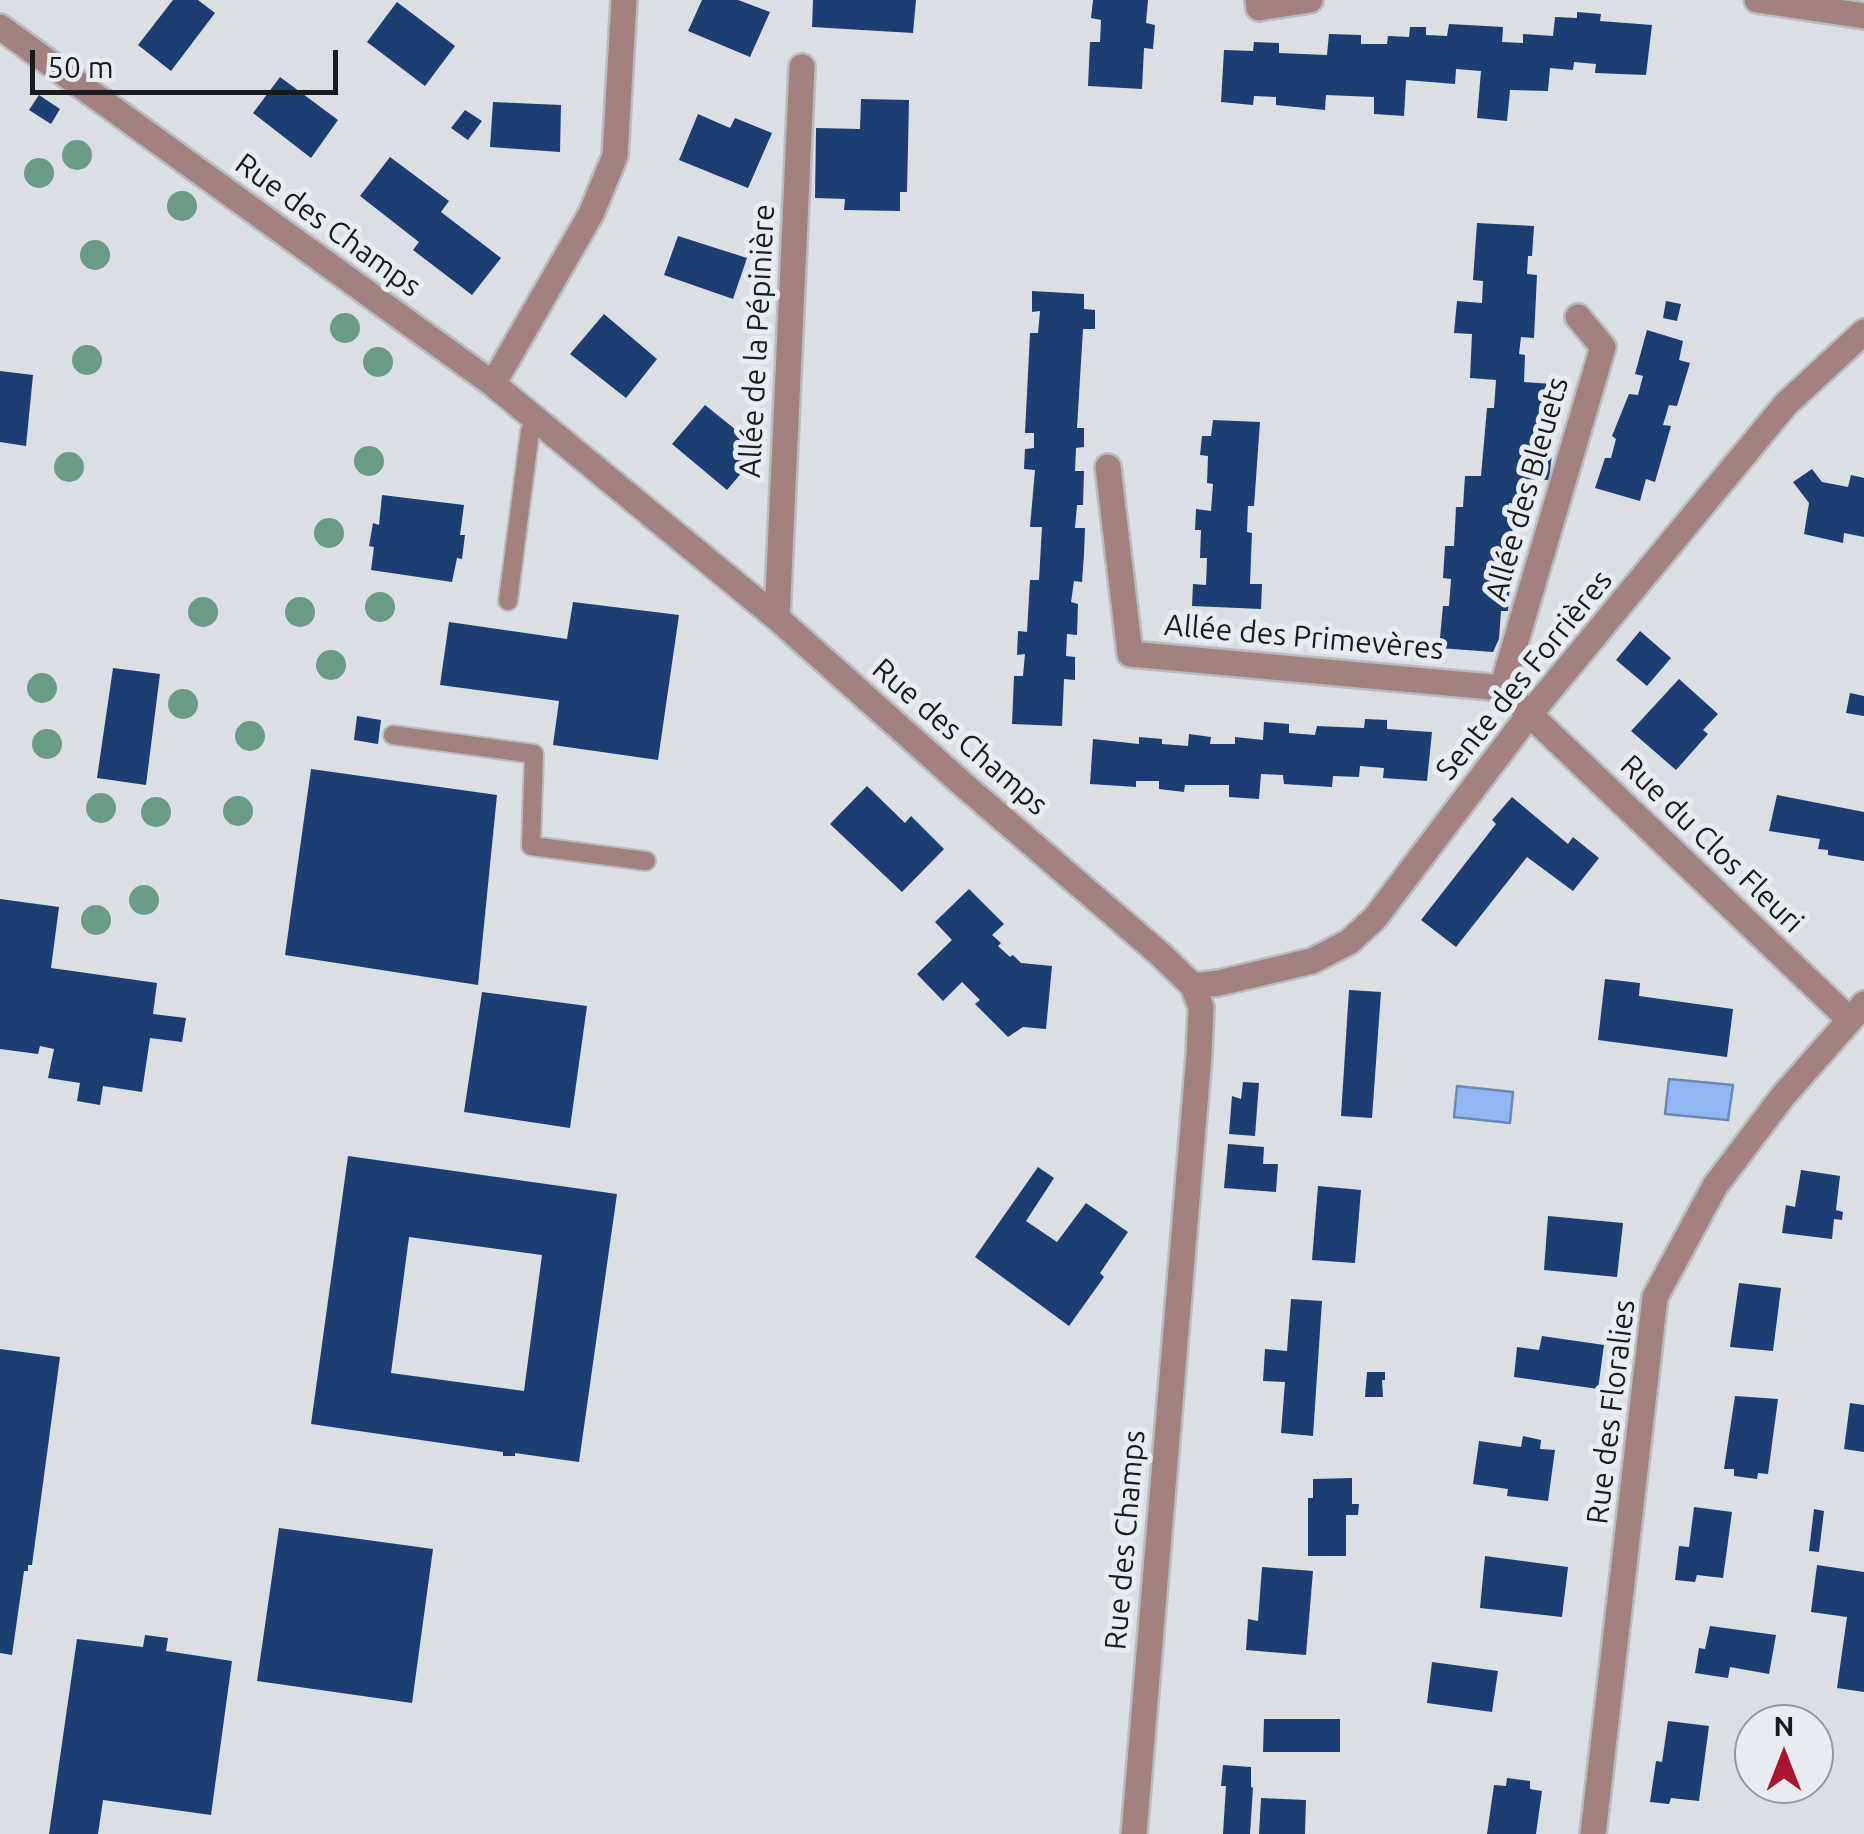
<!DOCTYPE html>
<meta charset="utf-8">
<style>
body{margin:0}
#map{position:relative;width:1864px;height:1834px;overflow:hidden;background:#dbdee3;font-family:Ubuntu,sans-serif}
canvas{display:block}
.north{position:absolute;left:1734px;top:1704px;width:100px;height:100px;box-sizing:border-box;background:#e8ebf0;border:2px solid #96989c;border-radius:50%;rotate:0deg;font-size:28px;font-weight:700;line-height:40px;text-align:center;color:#1a1b1d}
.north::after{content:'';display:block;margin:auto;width:35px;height:45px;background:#aa142e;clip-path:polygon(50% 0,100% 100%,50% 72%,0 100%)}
.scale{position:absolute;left:30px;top:50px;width:308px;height:45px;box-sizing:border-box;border:5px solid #1a1b1d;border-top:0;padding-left:12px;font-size:30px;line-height:35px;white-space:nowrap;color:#1a1b1d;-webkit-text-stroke:8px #e8ebf0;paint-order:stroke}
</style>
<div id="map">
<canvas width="1864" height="1834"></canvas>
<div class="north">N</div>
<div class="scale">50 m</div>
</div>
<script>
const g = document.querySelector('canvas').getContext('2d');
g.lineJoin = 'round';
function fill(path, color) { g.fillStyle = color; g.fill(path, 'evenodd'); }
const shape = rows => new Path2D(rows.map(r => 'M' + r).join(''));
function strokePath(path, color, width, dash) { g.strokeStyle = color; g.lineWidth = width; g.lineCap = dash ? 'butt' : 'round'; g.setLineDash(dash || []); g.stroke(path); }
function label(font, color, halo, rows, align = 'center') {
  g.font = font + ' Ubuntu,sans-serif'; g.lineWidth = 10; g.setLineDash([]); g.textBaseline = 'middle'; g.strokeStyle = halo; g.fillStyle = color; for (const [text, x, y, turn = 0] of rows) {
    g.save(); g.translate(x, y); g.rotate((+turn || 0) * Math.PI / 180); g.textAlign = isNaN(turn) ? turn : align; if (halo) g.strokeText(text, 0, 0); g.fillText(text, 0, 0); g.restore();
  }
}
const water = shape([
 [1669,1079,1733,1085,1728,1120,1665,1114,1669,1079],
 [1457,1086,1513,1092,1510,1123,1454,1117,1457,1086]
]);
fill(water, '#92b6f4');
strokePath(water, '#6e88b4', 2.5);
fill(shape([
 [173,0,198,0,215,13,171,71,138,45],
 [702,0,738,0,770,12,750,57,688,31],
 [813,0,916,0,913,33,812,27],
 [1093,0,1148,0,1146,23,1155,25,1153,49,1144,48,1142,89,1088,86,1090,42,1100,42,1101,20,1091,18],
 [397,2,455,46,425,86,367,42],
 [1577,12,1601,14,1600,21,1652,25,1646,75,1595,73,1596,64,1574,62,1573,70,1550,68,1548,91,1510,90,1507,121,1477,118,1481,71,1456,69,1455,84,1406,80,1404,116,1374,114,1374,97,1326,95,1325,110,1276,105,1276,97,1254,96,1253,105,1221,102,1224,50,1253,51,1254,42,1279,43,1279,53,1327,55,1329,34,1361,35,1361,44,1387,44,1388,36,1409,37,1410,27,1426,27,1426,35,1447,36,1449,24,1503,27,1502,42,1523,43,1523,34,1553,36,1555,17,1577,18],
 [280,77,338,120,311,158,253,113],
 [39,95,60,109,51,124,29,110],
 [861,99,909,100,907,192,900,192,900,211,844,210,845,199,815,198,816,128,860,129],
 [493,102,561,105,560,152,490,147],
 [465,110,482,121,468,140,451,128],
 [698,114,730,128,735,118,772,133,748,188,679,160],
 [390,157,449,201,441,212,501,258,472,295,413,250,419,242,360,196],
 [1477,223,1534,226,1532,256,1528,256,1527,274,1537,275,1534,338,1521,337,1519,354,1525,355,1524,382,1552,384,1549,409,1539,409,1537,434,1546,436,1545,452,1552,454,1549,480,1523,479,1521,504,1509,503,1507,522,1513,524,1511,550,1506,550,1502,582,1510,582,1508,611,1501,611,1499,639,1493,652,1439,648,1443,606,1449,606,1451,579,1443,578,1445,546,1454,546,1456,507,1463,507,1465,476,1481,476,1487,408,1494,408,1496,380,1470,378,1472,334,1454,333,1457,301,1482,303,1483,281,1473,280],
 [678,236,747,258,733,299,664,275],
 [1032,291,1084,294,1084,309,1095,310,1095,329,1083,329,1077,428,1084,428,1084,447,1076,448,1075,471,1084,471,1083,505,1077,505,1075,528,1085,528,1084,554,1082,582,1074,581,1071,602,1078,604,1077,635,1067,634,1066,656,1075,657,1075,680,1064,679,1062,726,1012,724,1014,676,1023,676,1025,654,1017,655,1018,631,1027,632,1030,580,1039,580,1042,527,1030,527,1035,470,1024,469,1025,449,1034,448,1034,433,1025,433,1030,333,1038,333,1040,311,1032,312],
 [1666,301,1681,304,1677,321,1663,318],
 [604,314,657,359,626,398,570,354],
 [1647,330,1683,341,1679,360,1690,363,1677,406,1669,405,1663,425,1671,426,1655,482,1646,479,1640,501,1595,488,1605,458,1611,458,1616,439,1612,436,1629,394,1638,395,1643,376,1635,374],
 [0,371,33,375,26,446,0,442],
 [705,405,761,450,727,490,672,444],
 [1213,420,1260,422,1254,506,1248,506,1247,532,1252,533,1250,584,1262,584,1261,609,1192,606,1193,584,1206,585,1207,558,1200,558,1201,530,1195,530,1196,509,1211,511,1213,484,1207,483,1208,456,1200,455,1202,436,1211,436],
 [1812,469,1822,482,1848,487,1851,475,1864,478,1864,537,1844,533,1843,543,1804,534,1809,503,1793,482],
 [382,495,464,505,460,535,465,535,462,559,457,558,452,582,371,570,374,547,369,546,373,523,379,525],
 [573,602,679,615,658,760,553,745,559,701,440,685,449,622,567,639],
 [1640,631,1671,658,1647,686,1616,660],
 [113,668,160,674,146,785,97,778],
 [1679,679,1718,714,1703,730,1708,734,1676,770,1631,731],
 [1850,693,1864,696,1864,716,1846,713],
 [357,716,381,720,378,744,354,740],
 [1365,719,1387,720,1387,729,1432,732,1427,781,1383,778,1384,768,1360,766,1359,777,1333,776,1332,787,1284,784,1283,775,1261,774,1259,799,1229,797,1229,785,1185,785,1184,792,1159,789,1159,781,1136,781,1136,787,1090,784,1093,739,1139,744,1139,737,1162,739,1162,744,1188,746,1189,734,1211,737,1210,744,1235,744,1235,737,1263,740,1264,722,1289,724,1289,733,1315,735,1317,726,1364,728],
 [311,769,497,795,478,985,285,955],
 [867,786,905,823,911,816,944,849,902,892,830,824],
 [1777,795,1864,812,1864,861,1828,855,1828,850,1818,849,1820,839,1769,831],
 [1512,797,1568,844,1573,837,1599,858,1573,891,1527,857,1456,947,1421,920,1496,824,1492,820],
 [969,889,1004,924,992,935,1001,943,998,946,1010,957,1013,955,1021,963,1052,966,1046,1029,1023,1027,1008,1037,975,1004,980,1000,962,982,943,1001,917,974,952,940,935,922],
 [0,899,59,907,51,968,157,983,153,1014,186,1018,182,1042,150,1038,142,1092,103,1086,100,1105,77,1101,80,1083,48,1078,54,1049,40,1046,38,1054,0,1049],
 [1605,979,1640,983,1639,996,1733,1009,1727,1057,1598,1040],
 [1349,990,1381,992,1372,1118,1341,1116],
 [482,992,587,1006,570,1128,464,1112],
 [1243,1082,1259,1083,1255,1136,1229,1134,1232,1096,1241,1099],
 [1228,1144,1264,1147,1263,1164,1278,1164,1276,1192,1224,1188],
 [348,1156,617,1194,579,1462,515,1453,515,1456,503,1456,503,1452,311,1424],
 [409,1237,542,1255,524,1391,391,1373],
 [1038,1167,1054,1178,1026,1221,1057,1242,1086,1203,1128,1232,1100,1273,1104,1277,1069,1326,975,1257],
 [1801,1170,1840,1176,1836,1210,1843,1212,1842,1220,1834,1219,1832,1239,1782,1233,1786,1205,1795,1207],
 [1318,1186,1361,1190,1355,1263,1312,1260],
 [1548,1216,1623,1223,1617,1277,1544,1270],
 [1739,1283,1781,1288,1773,1351,1730,1347],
 [1291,1299,1322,1301,1313,1436,1281,1433,1285,1382,1263,1381,1265,1349,1287,1351],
 [1542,1336,1604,1345,1598,1389,1514,1377,1517,1347,1539,1350],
 [0,1349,60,1357,32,1565,28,1565,28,1571,24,1571,12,1655,0,1653],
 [1367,1372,1385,1372,1385,1380,1382,1380,1383,1397,1365,1397],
 [1735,1396,1778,1399,1768,1474,1758,1473,1757,1479,1734,1476,1734,1469,1724,1469],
 [1850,1403,1864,1405,1864,1452,1844,1449],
 [1523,1436,1541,1440,1540,1449,1555,1450,1548,1501,1507,1496,1508,1489,1473,1484,1479,1441,1521,1447],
 [1352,1478,1352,1504,1359,1504,1358,1515,1346,1515,1346,1556,1308,1556,1308,1498,1313,1498,1313,1479],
 [1694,1507,1732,1512,1723,1578,1697,1575,1695,1582,1675,1580,1679,1546,1689,1547],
 [1814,1509,1824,1511,1819,1552,1809,1551],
 [279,1528,433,1549,412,1703,257,1681],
 [1485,1556,1568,1567,1562,1617,1480,1608],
 [1817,1565,1864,1572,1864,1692,1837,1688,1847,1617,1811,1612],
 [1262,1567,1313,1571,1306,1655,1246,1650,1248,1619,1258,1621],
 [1710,1626,1776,1635,1769,1674,1730,1667,1728,1678,1695,1673,1699,1648,1705,1649],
 [145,1635,168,1638,166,1651,232,1661,211,1815,103,1800,98,1834,49,1834,77,1639,143,1647],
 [1432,1662,1498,1671,1492,1712,1427,1703],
 [1264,1719,1340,1719,1340,1752,1263,1752],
 [1668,1721,1709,1726,1699,1801,1671,1798,1669,1804,1650,1802,1656,1761,1662,1762],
 [1223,1765,1251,1767,1251,1787,1253,1788,1250,1834,1223,1834,1226,1786,1221,1786],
 [1507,1778,1530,1781,1530,1789,1542,1791,1536,1834,1487,1834,1494,1785,1506,1786],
 [1261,1798,1306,1800,1305,1834,1259,1834]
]), '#1d3e72');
const lane = shape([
 [508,601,530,431,539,422],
 [393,735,534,754,531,846,646,861]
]);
const street = shape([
 [1258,0,1259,8,1310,0],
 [1757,0,1864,16],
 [0,27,493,384,777,618,966,787,1160,954,1193,986,1201,1007,1199,1055,1134,1834],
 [493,384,591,214,615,156,624,0],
 [1108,467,1130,654,1502,688,1850,1020],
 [777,618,802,67],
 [1502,688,1603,347,1578,317],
 [1193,986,1219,983,1312,961,1349,942,1375,918,1529,715,1786,404,1864,332],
 [1593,1834,1655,1297,1715,1186,1783,1096,1864,1004]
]);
strokePath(lane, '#b8bbbf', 22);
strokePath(street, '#b8bbbf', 30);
strokePath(lane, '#a48181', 18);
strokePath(street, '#a48181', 25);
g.fillStyle = '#6a9b87';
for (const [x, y] of [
 [77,155],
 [39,173],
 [182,206],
 [95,255],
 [345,328],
 [87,360],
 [378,362],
 [369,461],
 [69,467],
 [329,533],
 [380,607],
 [203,612],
 [300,612],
 [331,665],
 [42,688],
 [183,704],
 [250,736],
 [47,744],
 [101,808],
 [238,811],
 [156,812],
 [144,900],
 [96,920]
]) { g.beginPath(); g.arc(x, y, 15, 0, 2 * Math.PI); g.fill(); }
label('30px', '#1a1b1d', '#e8ebf0', [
 ["Rue des Champs",328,225,36],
 ["Allée de la Pépinière",757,341,-87],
 ["Allée des Bleuets",1527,489,-74],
 ["Allée des Primevères",1304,637,5],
 ["Sente des Forrières",1524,675,-51],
 ["Rue des Champs",960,737,41],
 ["Rue du Clos Fleuri",1712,844,44],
 ["Rue des Floralies",1611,1412,-83],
 ["Rue des Champs",1125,1540,-85]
]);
</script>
